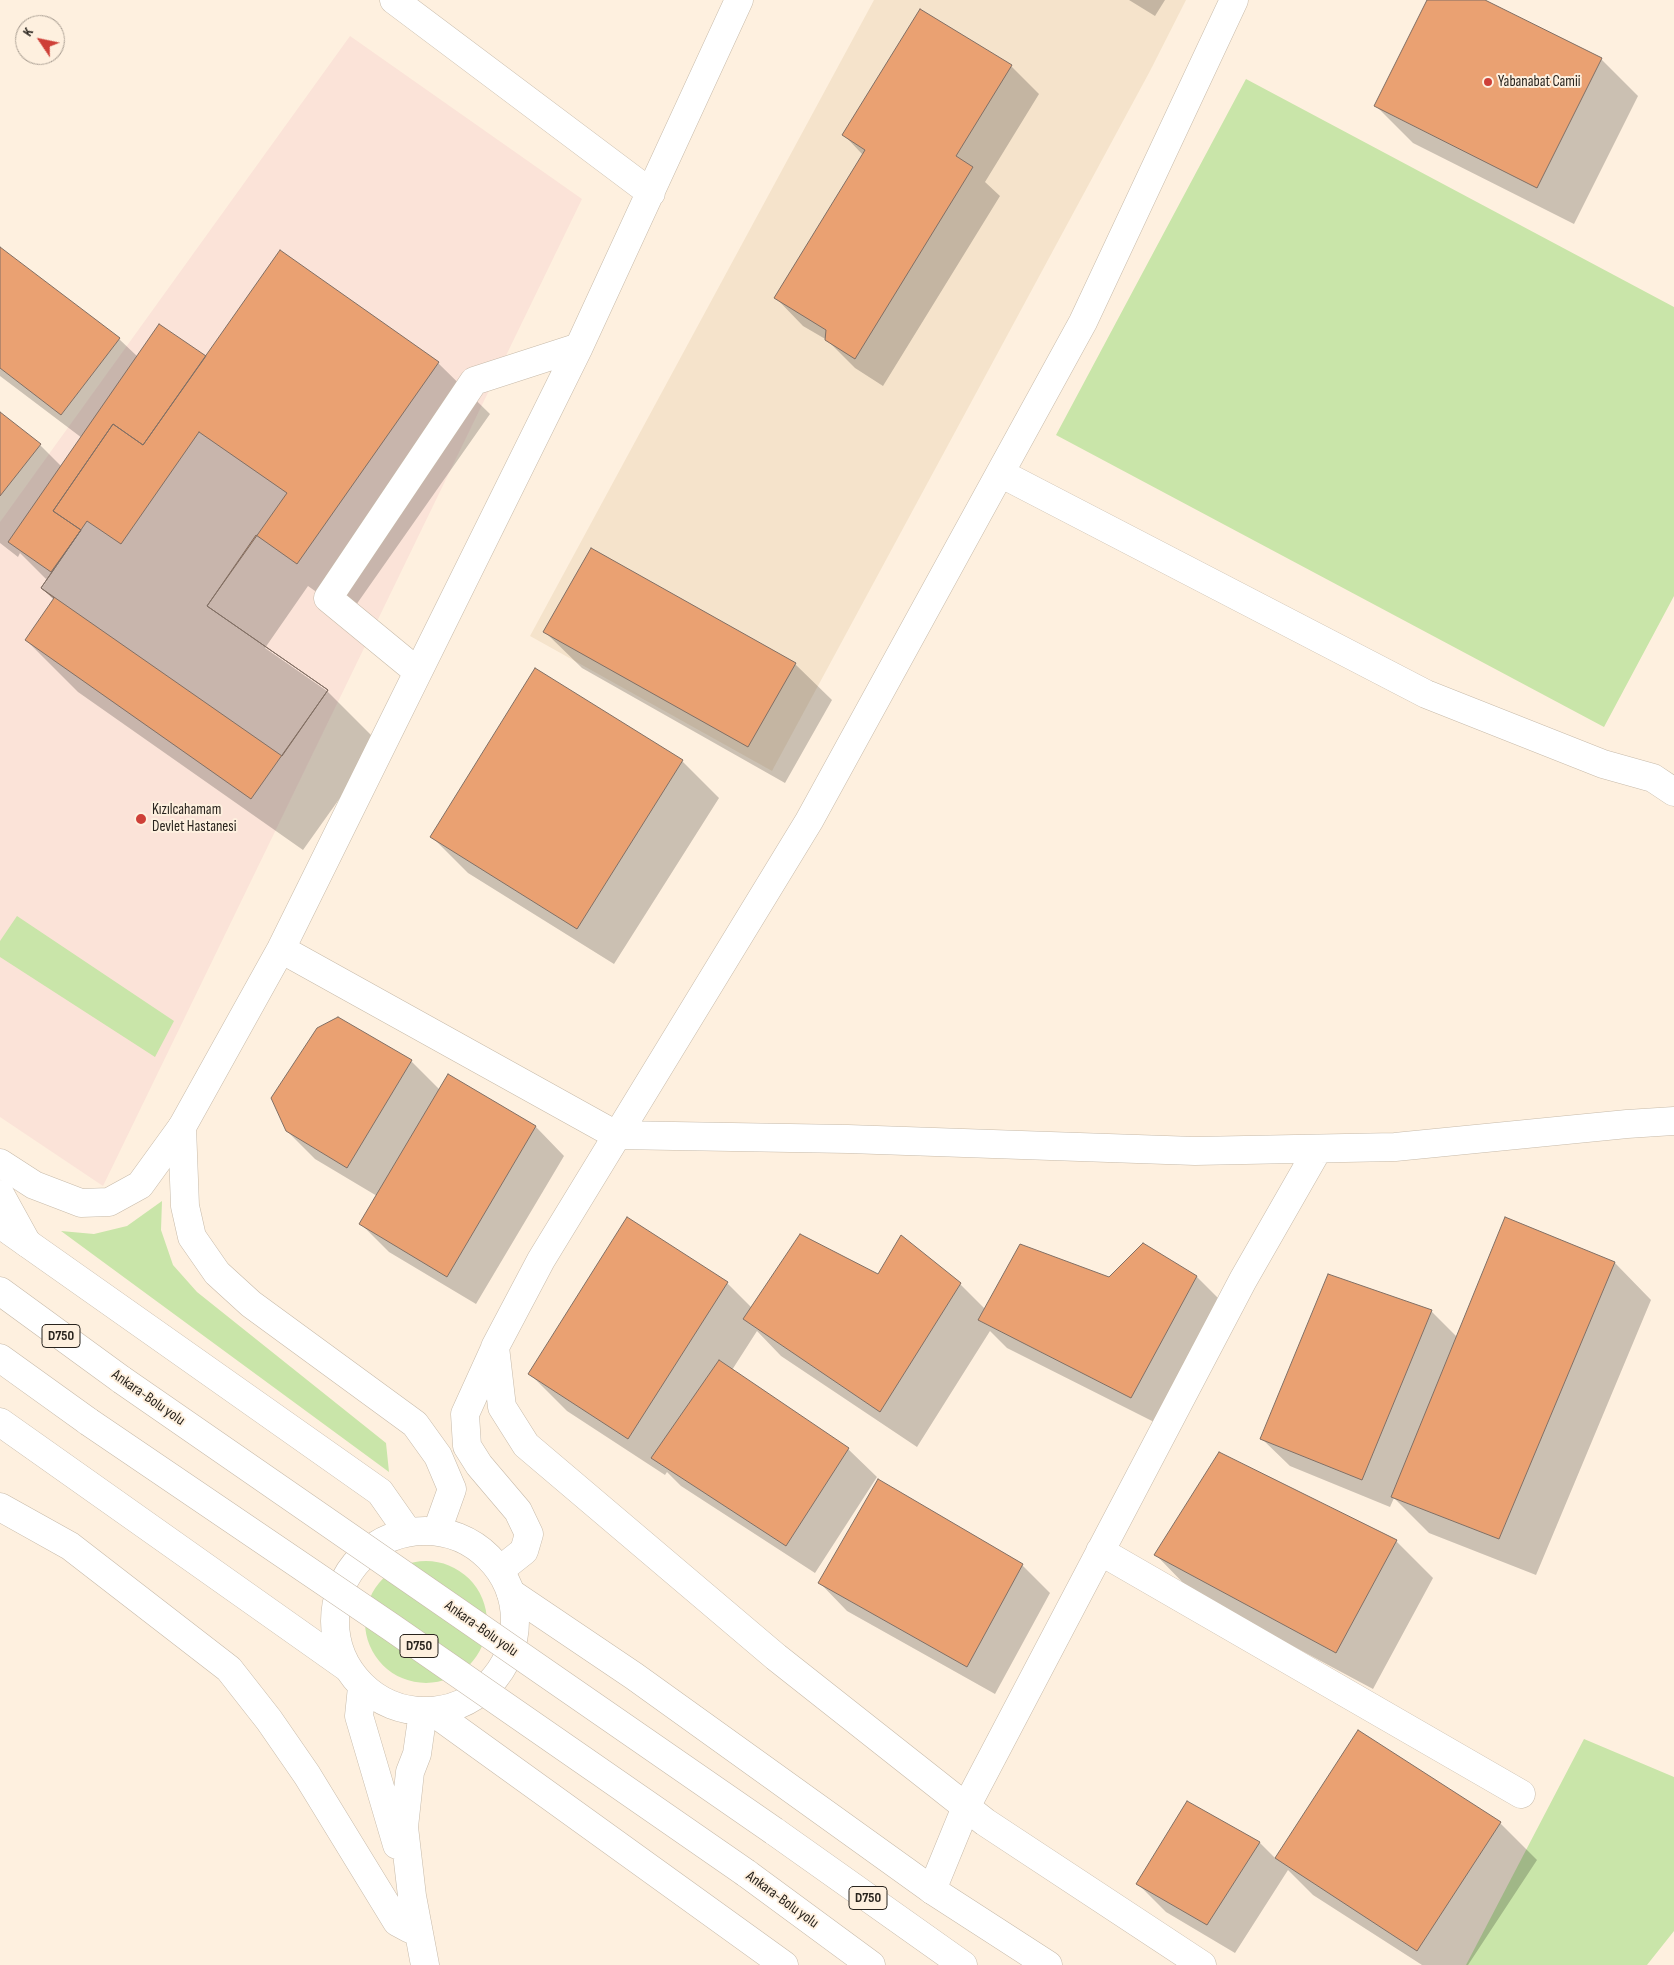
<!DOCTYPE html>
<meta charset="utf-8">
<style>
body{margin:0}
#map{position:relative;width:1674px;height:1965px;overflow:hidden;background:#fef0df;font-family:"Sofia Sans Condensed",sans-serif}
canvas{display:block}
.north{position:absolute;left:15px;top:15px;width:50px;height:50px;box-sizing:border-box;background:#fef0df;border:1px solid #a99e92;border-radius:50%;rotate:304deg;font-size:14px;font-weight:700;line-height:20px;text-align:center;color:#29241e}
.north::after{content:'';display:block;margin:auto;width:18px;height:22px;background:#ce4038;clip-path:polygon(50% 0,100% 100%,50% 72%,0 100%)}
</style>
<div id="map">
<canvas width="1674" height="1965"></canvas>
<div class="north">K</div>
</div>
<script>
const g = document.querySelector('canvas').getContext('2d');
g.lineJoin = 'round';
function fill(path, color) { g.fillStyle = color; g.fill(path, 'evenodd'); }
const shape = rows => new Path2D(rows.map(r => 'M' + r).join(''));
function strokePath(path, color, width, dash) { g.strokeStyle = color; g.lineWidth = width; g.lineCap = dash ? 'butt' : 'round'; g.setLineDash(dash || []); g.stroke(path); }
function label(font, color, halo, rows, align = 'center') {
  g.font = font + ' "Sofia Sans Condensed",sans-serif'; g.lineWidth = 4; g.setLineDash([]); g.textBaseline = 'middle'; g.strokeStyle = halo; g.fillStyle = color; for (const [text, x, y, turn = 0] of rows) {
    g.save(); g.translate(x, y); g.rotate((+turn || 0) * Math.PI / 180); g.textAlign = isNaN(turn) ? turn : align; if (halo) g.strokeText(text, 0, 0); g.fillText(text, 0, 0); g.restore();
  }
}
fill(shape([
 [874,0,1186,0,1150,71,772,771,530,636]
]), '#f5e3cb');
fill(shape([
 [350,36,582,199,103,1186,0,1117,0,522]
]), '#fbe3d8');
fill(shape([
 [1246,79,1674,307,1674,596,1604,727,1056,435],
 [17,916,174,1021,155,1057,0,957,0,941],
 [162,1201,161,1230,173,1265,197,1292,386,1443,389,1472,61,1231,94,1234,127,1226],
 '365 1622a61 61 0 1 1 122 0a61 61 0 1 1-122 0Z',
 [1584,1739,1674,1777,1674,1931,1647,1965,1466,1965]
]), '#c9e5a9');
fill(shape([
 [1129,0,1165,0,1155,16],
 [1429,0,1482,0,1601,59,1638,96,1574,224,1413,143,1376,106],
 [1011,66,1039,94,985,182,1000,196,883,386,855,368,827,340,803,326,775,297,863,155,844,135],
 [0,248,119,339,138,357,206,358,280,252,438,363,490,414,349,615,308,586,265,648,327,691,379,743,303,850,78,692,26,640,54,600,42,588,47,580,20,553,18,557,0,543,0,414,40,445,62,467,82,438,0,376],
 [545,632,795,664,832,700,785,783,582,668],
 [682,761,719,798,614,964,468,873,432,837],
 [411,1061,440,1090,449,1076,536,1127,564,1156,476,1304,389,1252,361,1224,377,1196,315,1159,287,1131],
 [1506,1219,1615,1263,1651,1300,1536,1575,1429,1533,1394,1498,1390,1507,1290,1466,1261,1438,1431,1311,1457,1337],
 [1143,1244,1197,1277,1225,1305,1160,1425,1007,1348,990,1331,917,1447,781,1356,757,1331,732,1370,848,1449,877,1477,815,1573,681,1486,667,1472,665,1475,567,1411,530,1374,727,1283,752,1308,878,1275,960,1284,985,1309,1109,1278],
 [1396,1541,1433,1578,1373,1689,1192,1592,1156,1555],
 [1022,1565,1050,1593,995,1694,847,1611,819,1582],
 [1359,1731,1500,1823,1537,1860,1468,1965,1422,1965,1313,1895,1288,1870,1235,1953,1166,1912,1138,1884,1188,1802,1260,1843,1276,1859]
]), '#0003');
const building = shape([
 [1427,0,1485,0,1602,58,1537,188,1374,106,1427,0],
 [920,9,1012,65,956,156,973,167,855,359,825,340,826,330,774,298,865,150,842,135,920,9],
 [0,247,120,338,61,415,0,368,0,247],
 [280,250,439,362,297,564,256,535,207,606,328,690,251,799,25,640,54,598,41,588,81,530,53,511,113,424,143,445,280,250],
 [159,324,206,356,143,445,113,424,53,511,81,530,51,572,8,542,159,324],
 [0,412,41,444,0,496,0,412],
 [199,432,287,493,207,606,328,690,282,756,41,588,87,521,121,544,199,432],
 [591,548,796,663,748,747,543,632,591,548],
 [535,668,683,760,577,929,430,837,535,668],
 [338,1017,412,1060,347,1168,286,1131,271,1098,317,1028,338,1017],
 [448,1074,536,1126,447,1277,359,1224,448,1074],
 [627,1217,728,1282,628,1439,528,1374,627,1217],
 [1505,1217,1615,1262,1499,1539,1391,1497,1505,1217],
 [800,1234,878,1274,901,1235,961,1283,880,1412,743,1319,800,1234],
 [1143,1243,1197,1276,1131,1398,978,1320,1020,1244,1109,1277,1143,1243],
 [1328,1274,1432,1310,1362,1480,1260,1439,1328,1274],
 [719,1360,849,1448,786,1546,651,1458,719,1360],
 [1219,1452,1397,1540,1336,1653,1154,1555,1219,1452],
 [878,1479,1023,1564,967,1667,818,1583,878,1479],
 [1358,1730,1501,1822,1417,1951,1275,1858,1358,1730],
 [1187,1801,1260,1842,1207,1925,1136,1884,1187,1801]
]);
fill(building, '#eaa172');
strokePath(building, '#816f64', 1);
const minor = shape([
 [394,0,651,193],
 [1000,473,1426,694,1603,764,1653,778,1674,792],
 [418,672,328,598,474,381,579,347],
 [281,949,616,1135,848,1139,1195,1151,1395,1147,1627,1124,1674,1121],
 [0,1194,27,1243],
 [495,1348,465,1414,467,1446,479,1465,518,1511,529,1534,524,1551,500,1570],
 [0,1507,70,1546,229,1669,269,1720,307,1775,397,1922,410,1929,418,1929],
 '335 1621a90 90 0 1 1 180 0a90 90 0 1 1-180 0Z',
 [437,1531,452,1489,438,1456,415,1424,251,1304,217,1273,192,1237,185,1206,182,1127,281,949,418,672,579,347,739,0],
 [1100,1551,1521,1794],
 [362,1687,359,1716,397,1845],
 [423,1712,417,1754,410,1772,404,1827,412,1896,425,1965],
 [932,1890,966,1807,1243,1280,1318,1149],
 [1202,1965,985,1822,776,1657,526,1445,502,1407,495,1347,541,1260,809,821,1083,322,1234,0]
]);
const highway = shape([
 [0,1163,34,1185,81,1203,109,1202,140,1185,182,1127],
 [0,1224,380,1492,408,1532],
 [0,1291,122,1380],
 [0,1358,89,1422],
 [0,1422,345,1666],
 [511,1593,634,1676,932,1890,1048,1965],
 [433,1712,784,1965],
 [774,1831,963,1965],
 [746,1873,871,1965]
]);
strokePath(minor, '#c7baa9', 29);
strokePath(highway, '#c7baa9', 29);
strokePath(minor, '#fff', 28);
strokePath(highway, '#fff', 28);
const highwayBridge = shape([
 [122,1380,774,1831],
 [89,1422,391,1627,746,1873]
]);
strokePath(highwayBridge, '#c7baa9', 29, []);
strokePath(highwayBridge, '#fff', 28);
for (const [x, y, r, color] of [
 [1488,82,5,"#ce4038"],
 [141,819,6,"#ce4038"]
]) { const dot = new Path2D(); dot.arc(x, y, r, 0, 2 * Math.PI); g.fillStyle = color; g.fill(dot); strokePath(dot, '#fef0df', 2); }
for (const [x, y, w] of [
 [61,1336,38],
 [419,1646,38],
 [868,1898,38]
]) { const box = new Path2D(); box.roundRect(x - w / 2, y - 11.5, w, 23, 4); g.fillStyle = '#fef0df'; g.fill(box); strokePath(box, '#29241e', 1); }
label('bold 14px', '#29241e', null, [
 ["D750",61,1336],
 ["D750",419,1646],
 ["D750",868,1898]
]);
label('15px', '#29241e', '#fef0df', [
 ["Yabanabat Camii",1498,82],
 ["Kızılcahamam",152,810],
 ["Devlet Hastanesi",152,827]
], 'left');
label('15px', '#29241e', '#fef0df', [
 ["Ankara-Bolu yolu",148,1398,35],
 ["Ankara-Bolu yolu",481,1629,35],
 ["Ankara-Bolu yolu",782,1900,36]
]);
</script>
